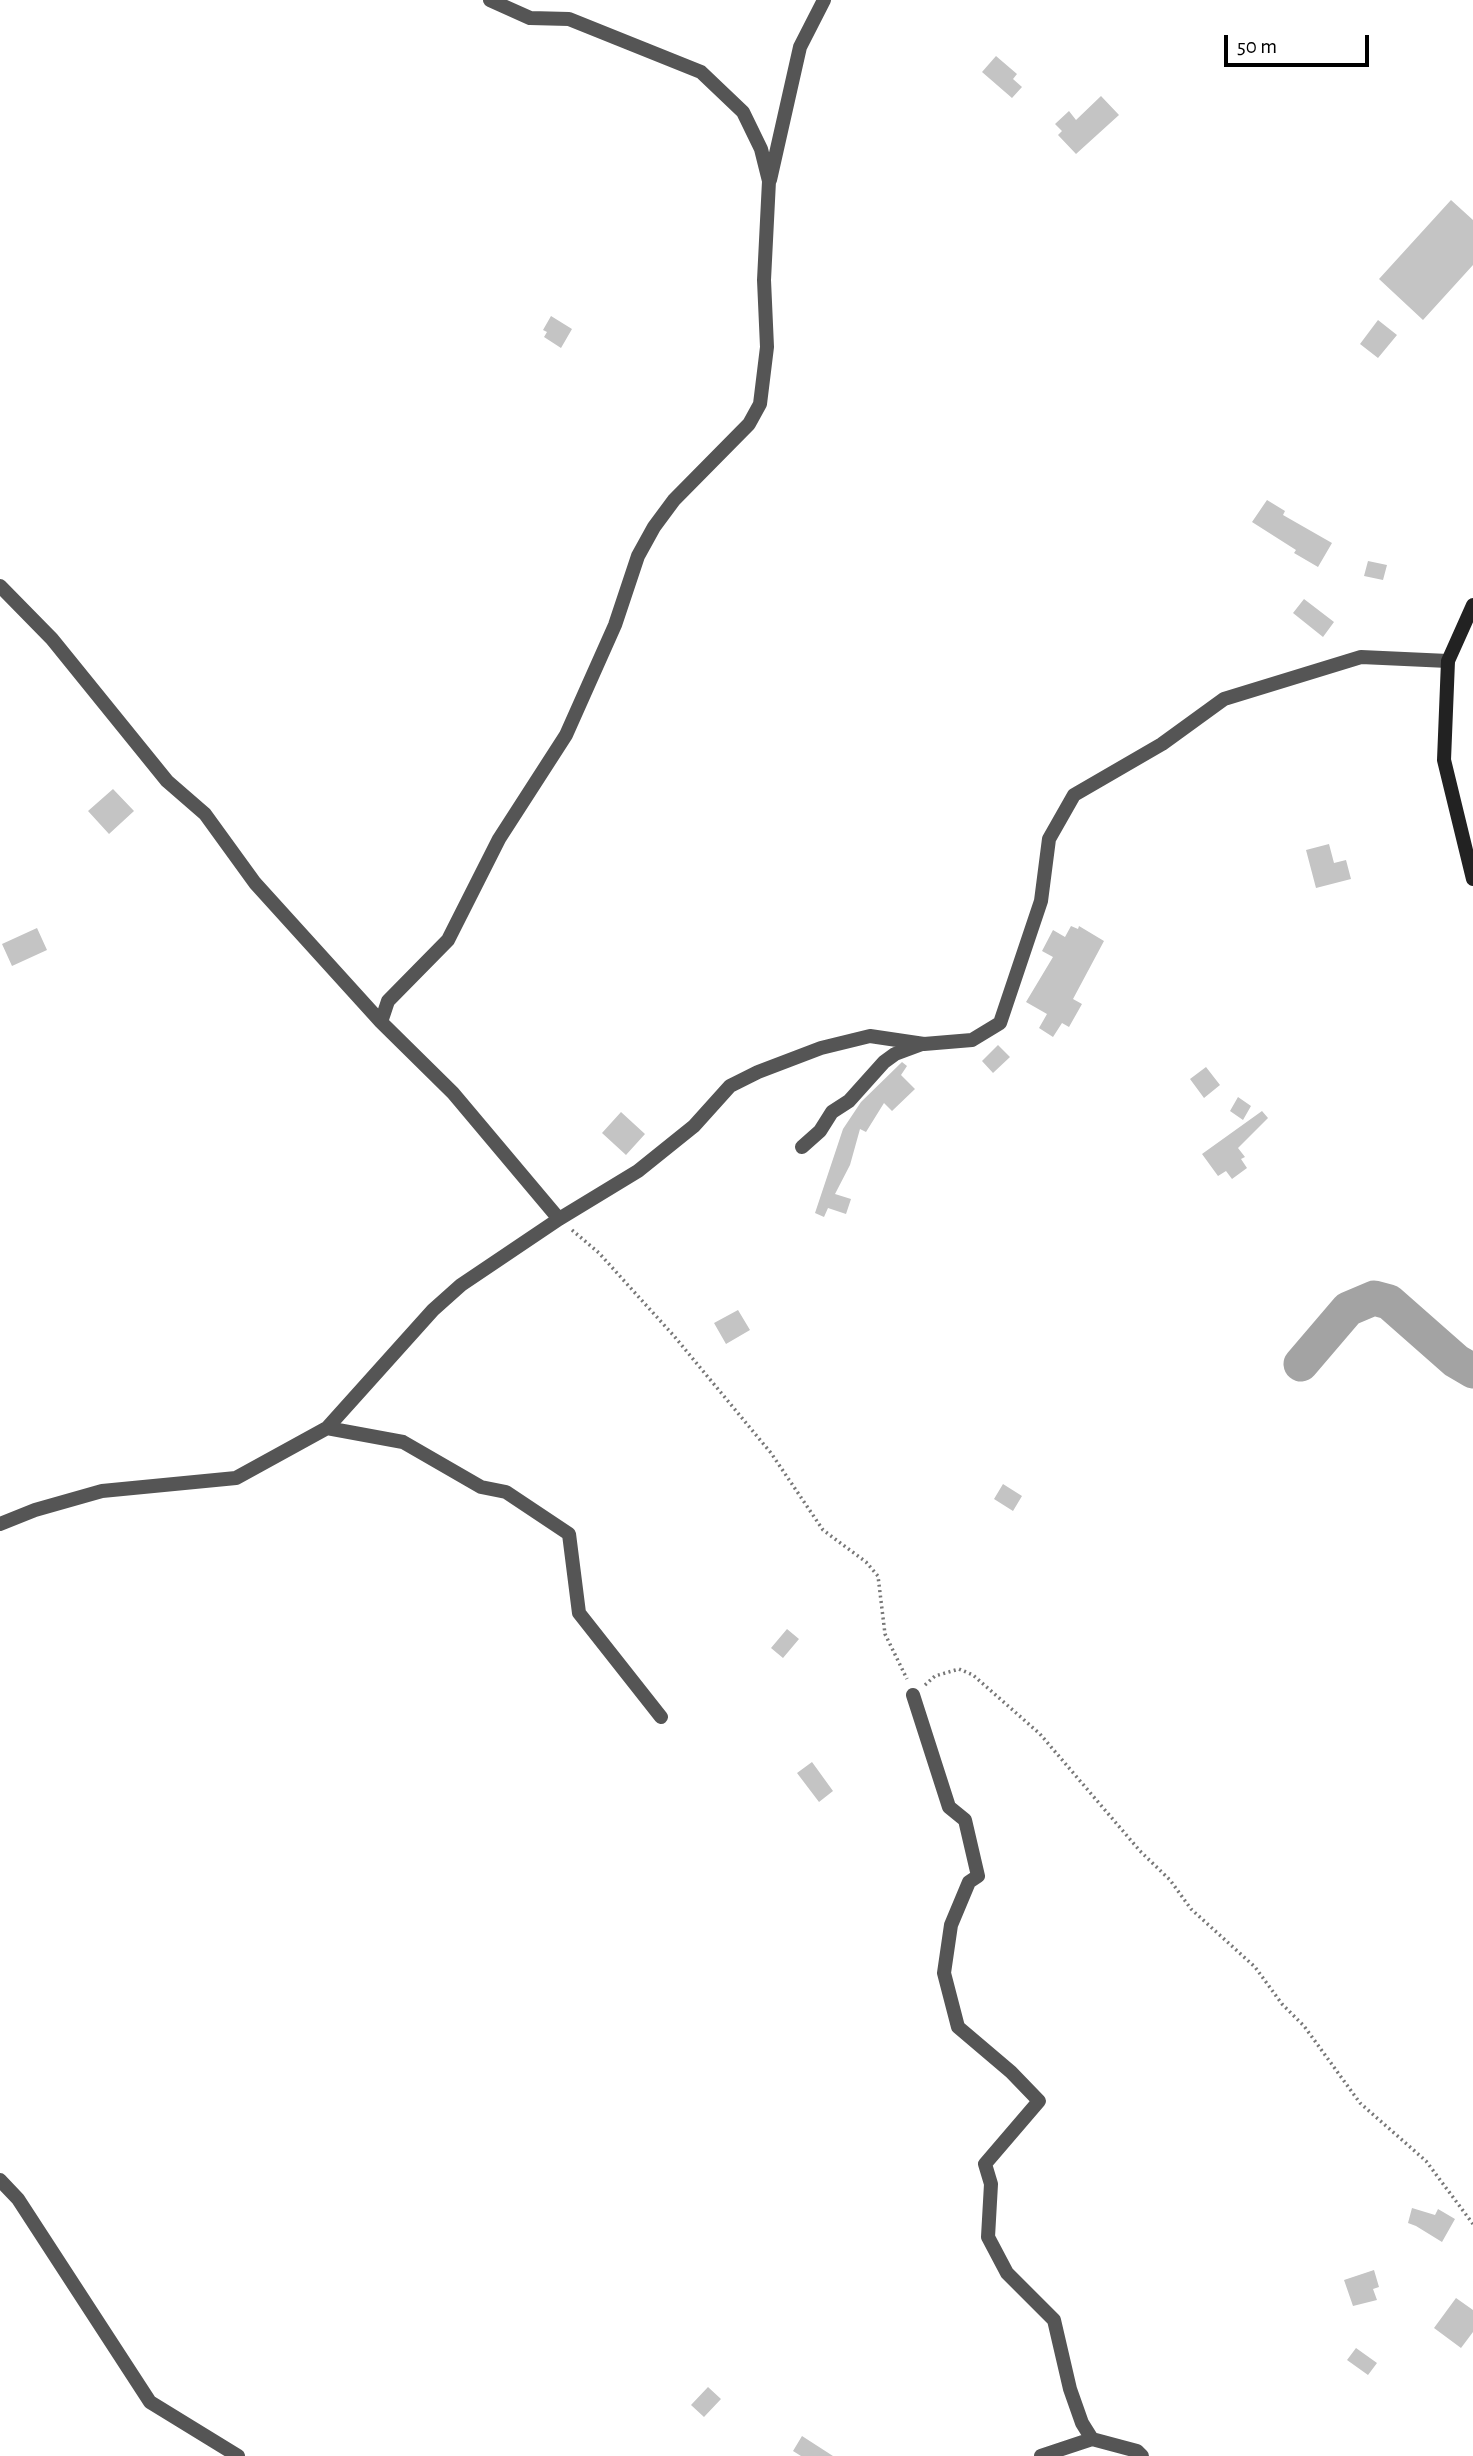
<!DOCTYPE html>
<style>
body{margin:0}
#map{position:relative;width:1473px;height:2456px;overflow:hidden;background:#fff;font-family:"Alegreya Sans",sans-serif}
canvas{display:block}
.scale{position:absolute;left:1224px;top:35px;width:145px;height:32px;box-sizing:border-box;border:4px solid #000;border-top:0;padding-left:9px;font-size:21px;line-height:24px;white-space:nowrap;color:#000;-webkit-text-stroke:5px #fff;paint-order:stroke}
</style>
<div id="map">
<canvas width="1473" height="2456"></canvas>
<div class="scale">50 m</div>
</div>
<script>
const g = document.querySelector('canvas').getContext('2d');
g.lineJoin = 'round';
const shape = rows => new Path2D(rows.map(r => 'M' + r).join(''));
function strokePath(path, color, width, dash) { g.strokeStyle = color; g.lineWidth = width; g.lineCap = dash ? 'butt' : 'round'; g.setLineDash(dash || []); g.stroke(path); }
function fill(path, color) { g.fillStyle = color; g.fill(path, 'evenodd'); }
strokePath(shape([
 [1301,1364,1348,1309,1374,1298,1389,1302,1456,1361,1473,1371]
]), '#a3a3a3', 35);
fill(shape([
 [996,56,1017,74,1013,79,1022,87,1012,98,982,72],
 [1101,96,1119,115,1076,154,1058,135,1062,131,1055,124,1069,111,1076,120],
 [1451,200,1473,220,1473,265,1423,320,1379,279],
 [551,316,572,329,561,348,544,337,547,332,543,330],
 [1378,320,1397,335,1378,358,1360,344],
 [1267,500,1285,511,1283,515,1332,543,1318,567,1294,553,1296,550,1252,522],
 [1368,561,1387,565,1383,580,1364,576],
 [1304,599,1334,622,1323,637,1293,613],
 [113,789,134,811,109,834,88,811],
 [1329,844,1334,863,1346,860,1351,879,1316,888,1306,850],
 [1071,926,1078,929,1079,926,1104,941,1073,999,1082,1004,1069,1027,1062,1023,1053,1037,1039,1028,1047,1014,1026,1002,1053,957,1042,951,1053,930,1065,937],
 [37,928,47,950,12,966,2,944],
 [998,1045,1010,1057,993,1073,982,1061],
 [902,1062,907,1066,901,1075,915,1089,892,1111,884,1103,866,1132,860,1129,850,1165,835,1194,851,1199,846,1214,828,1208,824,1217,815,1213,843,1129,861,1102],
 [1206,1067,1220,1085,1204,1098,1190,1079],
 [1238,1097,1251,1106,1243,1120,1230,1111],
 [1262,1111,1268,1118,1238,1148,1245,1157,1241,1159,1247,1168,1232,1179,1226,1171,1218,1176,1202,1154],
 [621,1112,645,1134,626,1155,602,1133],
 [738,1310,750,1330,726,1344,714,1323],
 [1003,1484,1022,1496,1013,1511,994,1499],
 [787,1629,799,1639,783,1658,771,1648],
 [812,1762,833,1791,819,1802,797,1773],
 [1412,2208,1435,2215,1438,2209,1455,2219,1442,2242,1416,2226,1408,2223],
 [1374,2270,1379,2287,1373,2289,1377,2300,1353,2306,1344,2280],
 [1456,2298,1473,2310,1473,2332,1461,2348,1434,2328],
 [1356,2348,1377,2363,1368,2375,1347,2360],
 [708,2387,721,2399,704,2417,691,2405],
 [802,2436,833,2456,801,2456,793,2451]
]), '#c4c4c4');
strokePath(shape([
 [572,1230,599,1253,674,1336,771,1453,823,1530,866,1562,878,1576,885,1634,907,1679],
 [925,1685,935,1676,959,1669,973,1675,1040,1734,1140,1851,1170,1880,1191,1909,1255,1967,1282,2004,1304,2026,1360,2103,1426,2161,1473,2224]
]), '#777', 3.5, [2, 3.5]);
strokePath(shape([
 [770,180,800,47,824,0],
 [0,586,52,639,167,781,205,814,255,883,381,1022,453,1093,559,1219],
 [381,1022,388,1001,448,940,499,839,566,735,615,625,638,556,654,527,674,500,749,424,760,404,767,347,764,280,769,181,761,149,743,112,701,72,569,19,530,18,490,0],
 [802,1147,820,1131,832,1112,849,1101,884,1062,895,1054,922,1044],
 [327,1428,403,1442,481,1487,506,1492,569,1534,579,1613,661,1717],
 [0,1524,35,1510,102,1491,236,1478,327,1428,433,1310,461,1285,559,1219,638,1171,694,1126,730,1086,758,1072,821,1048,870,1036,924,1044,972,1040,1000,1023,1041,901,1049,839,1074,795,1162,744,1224,699,1361,657,1448,661],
 [913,1695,949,1807,965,1820,978,1876,969,1882,951,1925,944,1973,958,2027,1011,2072,1039,2101,985,2164,991,2184,988,2237,1007,2273,1054,2320,1070,2389,1082,2423,1092,2439],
 [0,2180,18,2199,150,2402,238,2456],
 [1041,2456,1092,2439,1137,2451,1142,2456]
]), '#555', 14);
strokePath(shape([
 [1473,605,1448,661,1444,760,1473,879]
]), '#222', 14);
</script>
